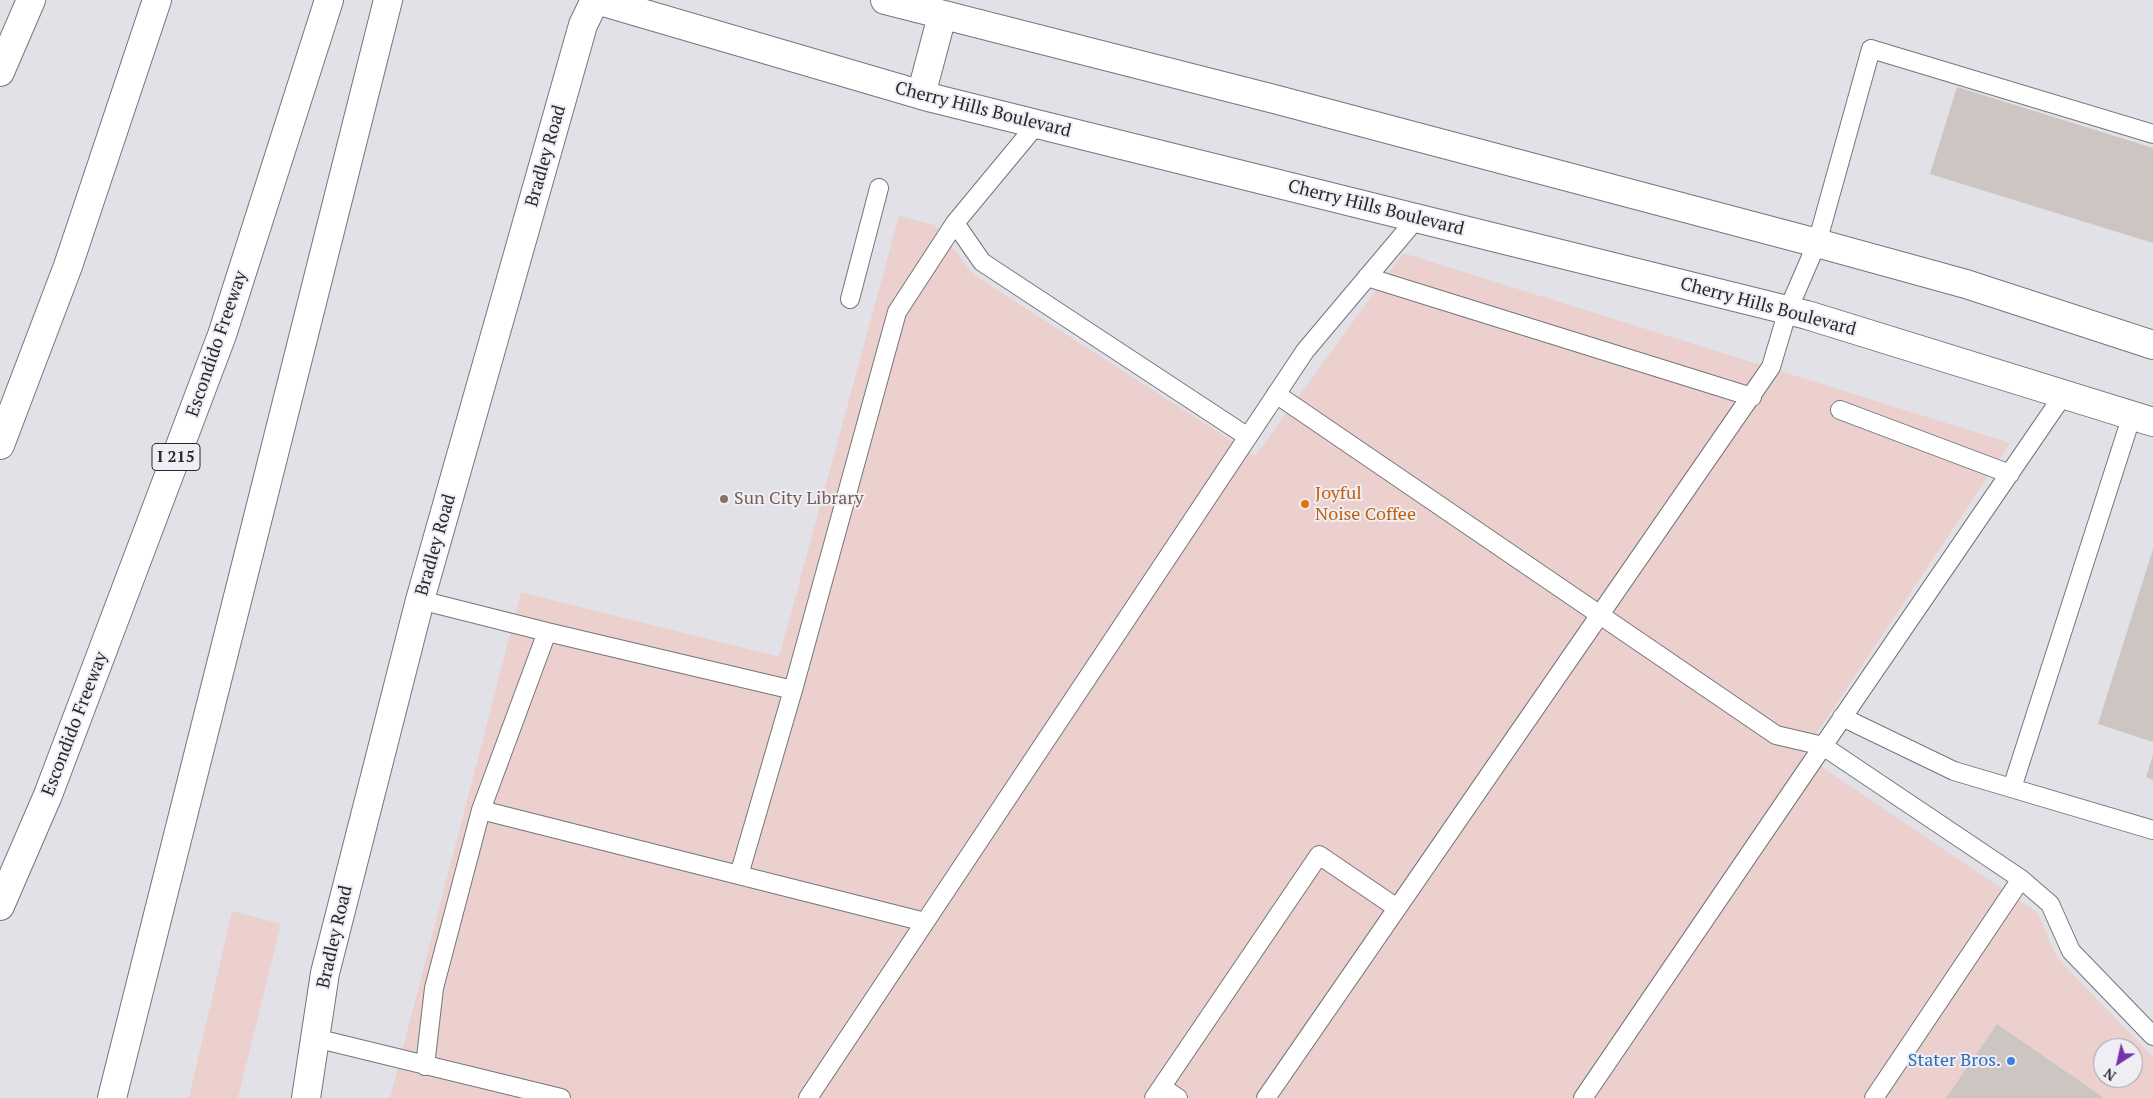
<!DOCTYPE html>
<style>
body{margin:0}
#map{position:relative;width:2153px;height:1098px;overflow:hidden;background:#e1e1e7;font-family:"PT Serif",serif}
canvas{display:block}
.north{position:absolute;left:2093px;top:1038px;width:50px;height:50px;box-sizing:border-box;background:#eeeef4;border:1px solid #9f9fa4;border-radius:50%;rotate:215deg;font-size:14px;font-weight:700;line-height:20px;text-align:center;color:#29292c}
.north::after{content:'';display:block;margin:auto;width:18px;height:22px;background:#7633a7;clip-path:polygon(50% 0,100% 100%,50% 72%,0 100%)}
</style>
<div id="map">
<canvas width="2153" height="1098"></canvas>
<div class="north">N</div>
</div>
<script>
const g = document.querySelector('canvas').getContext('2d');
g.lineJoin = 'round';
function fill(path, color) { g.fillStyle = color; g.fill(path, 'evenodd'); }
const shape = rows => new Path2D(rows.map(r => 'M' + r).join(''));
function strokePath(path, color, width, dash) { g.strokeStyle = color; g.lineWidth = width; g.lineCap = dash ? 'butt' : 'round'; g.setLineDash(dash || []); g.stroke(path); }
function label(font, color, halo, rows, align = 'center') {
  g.font = font + ' "PT Serif",serif'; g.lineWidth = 4; g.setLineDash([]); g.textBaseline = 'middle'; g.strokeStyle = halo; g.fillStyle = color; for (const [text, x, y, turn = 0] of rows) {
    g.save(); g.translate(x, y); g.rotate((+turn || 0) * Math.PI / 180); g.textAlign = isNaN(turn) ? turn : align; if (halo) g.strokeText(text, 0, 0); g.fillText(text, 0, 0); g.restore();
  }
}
fill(shape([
 [899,216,935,225,974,275,1255,456,1403,253,2010,443,1803,754,2038,913,2057,958,2153,1057,2153,1098,390,1098,521,592,779,657],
 [2103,1048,2133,1048,2133,1078,2103,1078],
 [232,911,281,924,238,1098,189,1098]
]), '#ebd0ce');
fill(shape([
 [1957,87,2153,148,2153,243,1930,174],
 [2153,549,2153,742,2098,724],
 [2153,755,2153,780,2146,777],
 [1997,1024,2104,1098,1946,1098]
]), '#ccc5c2');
const lane = shape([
 [955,223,982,262,1248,437],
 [1367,277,1752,397],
 [850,299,879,188],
 [1276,394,1776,735,1823,746,1583,1098],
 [2064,394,1823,746,2021,879,2050,904,2071,951,2153,1036],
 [1840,410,2010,474],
 [420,600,547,632],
 [1842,717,1954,771,2153,830],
 [2012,788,2132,415],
 [481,810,925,922],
 [739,875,793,690],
 [315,1038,561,1098],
 [425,1066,434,988,481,810,547,632,793,690,897,312,955,223,1037,124],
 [1163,1088,1178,1098],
 [808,1098,1305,351,1417,218],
 [1154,1098,1319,855,1397,908],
 [1266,1098,1771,367,1788,310,1817,243,1871,49,2153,134],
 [1874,1098,2021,879]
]);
const secondary = shape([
 [597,0,932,98,1807,315,2153,422],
 [885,0,1274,99,1817,243,1966,284,2153,345],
 [921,95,942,16],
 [306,1098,325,973,420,600,583,25,595,0]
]);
const highway = shape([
 [0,72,31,0],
 [0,445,68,266,157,0],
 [0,906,48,795,222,335,329,0],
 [112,1098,388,0]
]);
strokePath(lane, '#75757b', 20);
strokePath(secondary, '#75757b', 30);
strokePath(highway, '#75757b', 30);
strokePath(lane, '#fff', 18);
strokePath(secondary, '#fff', 28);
strokePath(highway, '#fff', 28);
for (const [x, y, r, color] of [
 [724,499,5,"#8d6e63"],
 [1305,504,5,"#e8710a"],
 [2011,1061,5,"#3f7fe0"]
]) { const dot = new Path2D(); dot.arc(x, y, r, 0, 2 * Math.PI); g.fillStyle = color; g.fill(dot); strokePath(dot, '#eeeef4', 2); }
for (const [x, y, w] of [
 [176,457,48]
]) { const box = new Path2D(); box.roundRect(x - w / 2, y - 13.5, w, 27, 4); g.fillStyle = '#eeeef4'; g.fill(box); strokePath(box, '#29292c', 1); }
label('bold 16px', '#29292c', null, [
 ["I 215",176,457]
]);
label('18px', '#29292c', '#eeeef4', [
 ["Cherry Hills Boulevard",983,110,14],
 ["Bradley Road",546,156,-74],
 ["Cherry Hills Boulevard",1376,208,14],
 ["Cherry Hills Boulevard",1768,307,15],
 ["Escondido Freeway",217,344,-71],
 ["Bradley Road",436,545,-74],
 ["Escondido Freeway",75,724,-69],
 ["Bradley Road",335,937,-77]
]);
label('18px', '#c56008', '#eeeef4', [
 ["Joyful",1315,494],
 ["Noise Coffee",1315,515]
], 'left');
label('18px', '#785e54', '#eeeef4', [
 ["Sun City Library",734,499]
], 'left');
label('18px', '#366cbe', '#eeeef4', [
 ["Stater Bros.",2001,1061]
], 'right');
</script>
